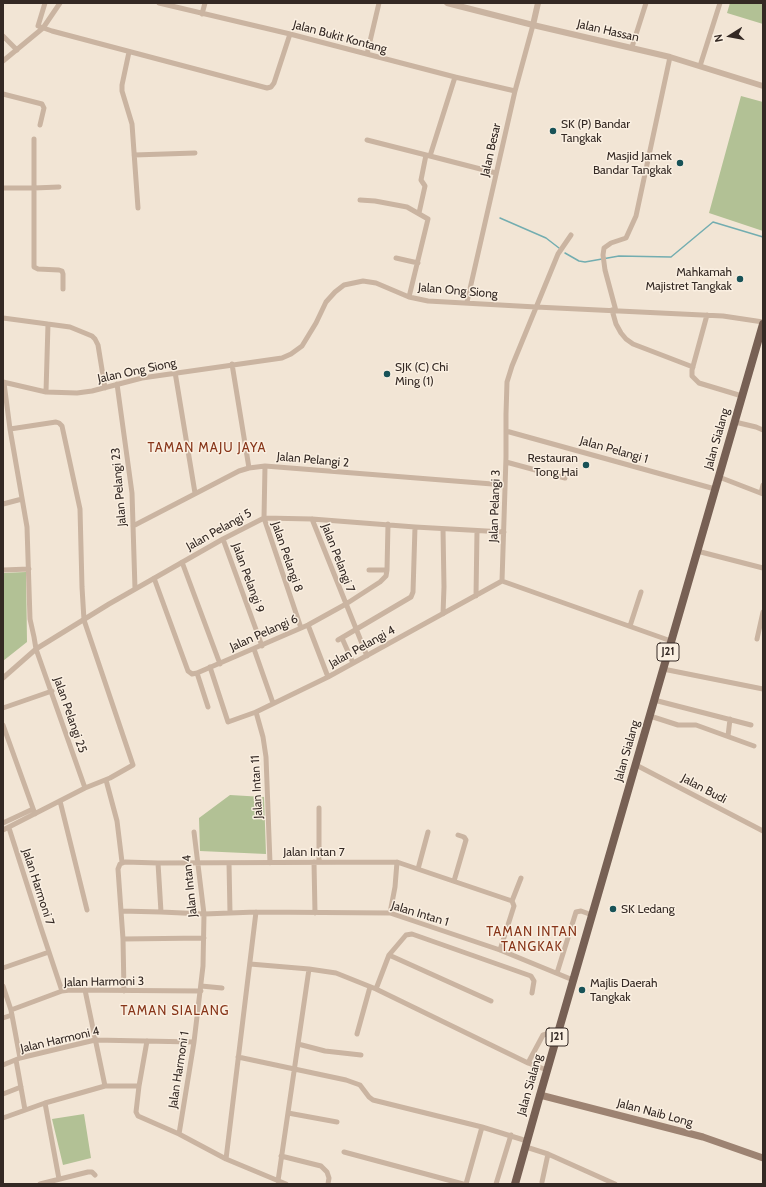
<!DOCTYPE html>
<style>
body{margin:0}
#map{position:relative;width:766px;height:1187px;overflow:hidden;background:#f2e5d5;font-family:Cabin,sans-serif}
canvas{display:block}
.frame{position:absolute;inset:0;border:4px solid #342924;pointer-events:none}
.north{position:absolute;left:710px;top:16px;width:40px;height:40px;-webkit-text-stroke:3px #faefe1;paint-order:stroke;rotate:259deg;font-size:11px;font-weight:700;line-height:16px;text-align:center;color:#342924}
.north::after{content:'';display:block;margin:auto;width:14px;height:18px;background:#342924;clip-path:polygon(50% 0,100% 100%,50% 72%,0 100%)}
</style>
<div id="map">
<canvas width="766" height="1187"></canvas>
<div class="frame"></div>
<div class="north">N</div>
</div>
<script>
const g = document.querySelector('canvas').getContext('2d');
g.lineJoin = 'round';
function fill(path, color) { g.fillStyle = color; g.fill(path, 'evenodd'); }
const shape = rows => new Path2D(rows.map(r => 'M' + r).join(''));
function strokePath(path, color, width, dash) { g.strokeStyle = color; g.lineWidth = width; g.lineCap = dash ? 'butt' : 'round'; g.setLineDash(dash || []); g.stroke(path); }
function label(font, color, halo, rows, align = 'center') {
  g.font = font + ' Cabin,sans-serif'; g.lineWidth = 3; g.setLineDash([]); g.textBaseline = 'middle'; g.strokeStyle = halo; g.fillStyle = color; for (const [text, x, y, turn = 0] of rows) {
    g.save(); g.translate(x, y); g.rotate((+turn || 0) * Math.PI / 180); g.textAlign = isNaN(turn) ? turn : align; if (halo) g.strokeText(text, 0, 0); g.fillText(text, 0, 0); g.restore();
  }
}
fill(shape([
 [730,3,763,3,763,24,727,13],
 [741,96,763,102,763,231,709,213],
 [26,572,27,642,3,661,3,573],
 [230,795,264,797,266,854,200,851,199,818],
 [84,1114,91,1158,63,1165,52,1119]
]), '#b2c195');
strokePath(shape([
 [500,218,546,238,559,248],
 [565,253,579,261,585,262,619,256,671,257,713,222,763,237]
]), '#73adb0', 1.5);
strokePath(shape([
 [45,3,38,26,52,31,267,88,271,87,274,83,290,34],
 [159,3,290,34,455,77,515,91],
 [202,14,205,3],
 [3,36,17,50],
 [632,47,646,3],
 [129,52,122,85,122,91,132,124,138,208],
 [367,54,379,3],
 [3,61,43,28,60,3],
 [700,66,720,3],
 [455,77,430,156,496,173],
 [3,94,42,104,44,108,40,125],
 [34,139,34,188,59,187],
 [367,140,430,156],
 [134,155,195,153],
 [3,188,34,188,34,267,38,269,59,270,62,271,63,274,63,289],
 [360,200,375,201,407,207,428,219,409,297],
 [419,213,425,186,421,180,426,155],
 [396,258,418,263],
 [467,302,515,91,533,25],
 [612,310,616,324,621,333,626,339,633,344,693,367],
 [616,311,605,270,603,255,604,248,611,243,626,238,636,216,670,57],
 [707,315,692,370,692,376,699,383,742,396],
 [3,318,70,327,92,336,95,339,98,345,105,388],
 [232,364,249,468],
 [175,372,195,493],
 [3,382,46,392,77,393,92,391,142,378,282,358,291,354,302,346,316,323,326,302,335,292,344,285,363,281,376,283,409,297,428,301,536,307,723,316,763,322],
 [4,383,10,429,27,527,30,619,34,637,36,649,85,788],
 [117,384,132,493,135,589],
 [46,392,48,324],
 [735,422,756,427,763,430],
 [506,431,715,489],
 [506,462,565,478],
 [265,466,264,518,301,628],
 [719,477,763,494],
 [761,493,763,485],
 [3,504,22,499],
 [312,519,367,656],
 [133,526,239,471,249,468,265,466,505,485],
 [223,539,262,646],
 [697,551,763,568],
 [182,562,220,664],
 [3,570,29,569],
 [369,570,387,570],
 [154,578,188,671,192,674,197,673,308,625,346,604,380,582,386,576,387,570,388,524],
 [502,581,506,457,506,414,507,382,512,366,558,254,571,235],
 [502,581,671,641],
 [476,596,477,531],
 [443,614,444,587,443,529],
 [308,625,328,677],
 [630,626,641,592],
 [342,638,353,663],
 [757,639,763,612],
 [338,640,411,597,413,592,415,527],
 [254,649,273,703],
 [210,667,228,722,256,712,328,677,502,581],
 [663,669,763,689],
 [197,673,208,707],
 [3,678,36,649,109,604,223,539,264,518,312,519,415,527,504,532],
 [654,700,751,725],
 [3,708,52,691],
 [256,712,263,737,266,757,270,863],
 [650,716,678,725,696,725,754,746],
 [3,725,35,814],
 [728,736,730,719],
 [636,765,763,831],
 [106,780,117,821,122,862],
 [60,801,87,910],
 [319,808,319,862],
 [3,823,33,809],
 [9,828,40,925,62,991],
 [3,830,85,788,110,778,133,765,84,620,82,587,80,509,62,426,59,423,56,422,10,429],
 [314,862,315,913],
 [229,863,230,913],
 [418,869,428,832],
 [454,881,466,840,464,837,458,835],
 [512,901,521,878],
 [121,911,161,912,158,863],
 [161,912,204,914,256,912,390,913,500,950,573,980],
 [390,913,395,887,397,862],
 [123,939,204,938],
 [389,955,406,935,412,934,531,976,534,981,532,993],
 [250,964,309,969,336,973,376,989,528,1063,547,1070],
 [3,968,49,952],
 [557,973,576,912,581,911,592,915],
 [3,986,11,1010,20,1058],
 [201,986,222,988],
 [376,989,389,955,491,1001],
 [85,990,105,1086],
 [124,991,123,939,118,869,120,864,125,862,158,863,397,862,512,901,514,906,500,950],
 [11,1010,62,991,70,990,201,991],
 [3,1018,12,1015],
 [357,1034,370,987],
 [147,1041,139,1086,136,1112,138,1116,179,1134,226,1159,286,1184],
 [298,1044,325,1051,361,1055],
 [238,1057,346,1080,360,1085,369,1097,373,1100,482,1127,527,1141],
 [16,1060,25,1110],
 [528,1063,543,1035,547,1034,557,1037],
 [3,1065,20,1058,95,1040,194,1042],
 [3,1094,21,1087],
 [45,1103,59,1179],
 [288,1113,337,1122],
 [3,1118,45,1103,105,1086,139,1086],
 [179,1134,194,1042,203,966,204,914,194,832],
 [526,1147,548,1154,615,1184],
 [344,1152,463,1184],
 [281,1156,321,1166,327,1172,329,1178,328,1184],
 [226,1159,256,912],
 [278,1181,309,969],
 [542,1182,548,1154],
 [40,1184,88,1172,92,1172,95,1175],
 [466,1184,482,1127],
 [496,1184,511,1135]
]), '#cab4a1', 5);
strokePath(shape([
 [447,3,533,25,670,57,763,86],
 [533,25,538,3]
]), '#cab4a1', 6);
strokePath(shape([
 [540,1095,703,1137,763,1158]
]), '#9d8372', 7);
strokePath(shape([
 [515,1184,540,1095,763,324]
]), '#776054', 8);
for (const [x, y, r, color] of [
 [553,131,4,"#185257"],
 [680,163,4,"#185257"],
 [740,279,4,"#185257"],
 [387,374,4,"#185257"],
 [586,465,4,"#185257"],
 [613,909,4,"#185257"],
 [582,990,4,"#185257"]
]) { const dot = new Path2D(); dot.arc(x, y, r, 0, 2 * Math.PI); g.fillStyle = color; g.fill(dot); strokePath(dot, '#faefe1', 1.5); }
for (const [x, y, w] of [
 [668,652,22],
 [557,1037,22]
]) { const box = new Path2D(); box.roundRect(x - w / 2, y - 9, w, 18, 3); g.fillStyle = '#faefe1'; g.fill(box); strokePath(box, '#342924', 1); }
label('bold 11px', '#342924', null, [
 ["J21",668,652],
 ["J21",557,1037]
]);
label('12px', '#342924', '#faefe1', [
 ["Jalan Hassan",608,31,13],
 ["Jalan Bukit Kontang",340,37,15],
 ["Jalan Besar",491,150,-77],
 ["Jalan Ong Siong",458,291,5],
 ["Jalan Ong Siong",137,371,-12],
 ["Jalan Sialang",717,439,-74],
 ["Jalan Pelangi 1",614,450,16],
 ["Jalan Pelangi 2",313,460,5],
 ["Jalan Pelangi 23",119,487,-95],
 ["Jalan Pelangi 3",495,506,-88],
 ["Jalan Pelangi 5",219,530,-29],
 ["Jalan Pelangi 8",287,557,71],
 ["Jalan Pelangi 7",338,558,69],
 ["Jalan Pelangi 9",248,578,70],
 ["Jalan Pelangi 6",264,633,-24],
 ["Jalan Pelangi 4",362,647,-29],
 ["Jalan Pelangi 25",70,715,71],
 ["Jalan Sialang",627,751,-74],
 ["Jalan Intan 11",257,787,-93],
 ["Jalan Budi",704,789,28],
 ["Jalan Intan 7",314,852],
 ["Jalan Intan 4",190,886,-96],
 ["Jalan Harmoni 7",38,887,72],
 ["Jalan Intan 1",420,914,17],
 ["Jalan Harmoni 3",104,982,-1],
 ["Jalan Harmoni 4",60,1040,-13],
 ["Jalan Harmoni 1",179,1070,-81],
 ["Jalan Sialang",530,1085,-74],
 ["Jalan Naib Long",655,1113,15]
]);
label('12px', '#342924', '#faefe1', [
 ["SK (P) Bandar",561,124],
 ["Tangkak",561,138],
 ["Masjid Jamek",672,156,"right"],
 ["Bandar Tangkak",672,170,"right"],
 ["Mahkamah",732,272,"right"],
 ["Majistret Tangkak",732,286,"right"],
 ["SJK (C) Chi",395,367],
 ["Ming (1)",395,381],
 ["Restauran",578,458,"right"],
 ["Tong Hai",578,472,"right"],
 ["SK Ledang",621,909],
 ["Majlis Daerah",590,983],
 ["Tangkak",590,997]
], 'left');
g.letterSpacing = '1px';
label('13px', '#873519', '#faefe1', [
 ["TAMAN MAJU JAYA",207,448],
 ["TAMAN INTAN",532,932],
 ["TANGKAK",532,947],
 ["TAMAN SIALANG",175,1011]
]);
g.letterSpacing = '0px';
</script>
